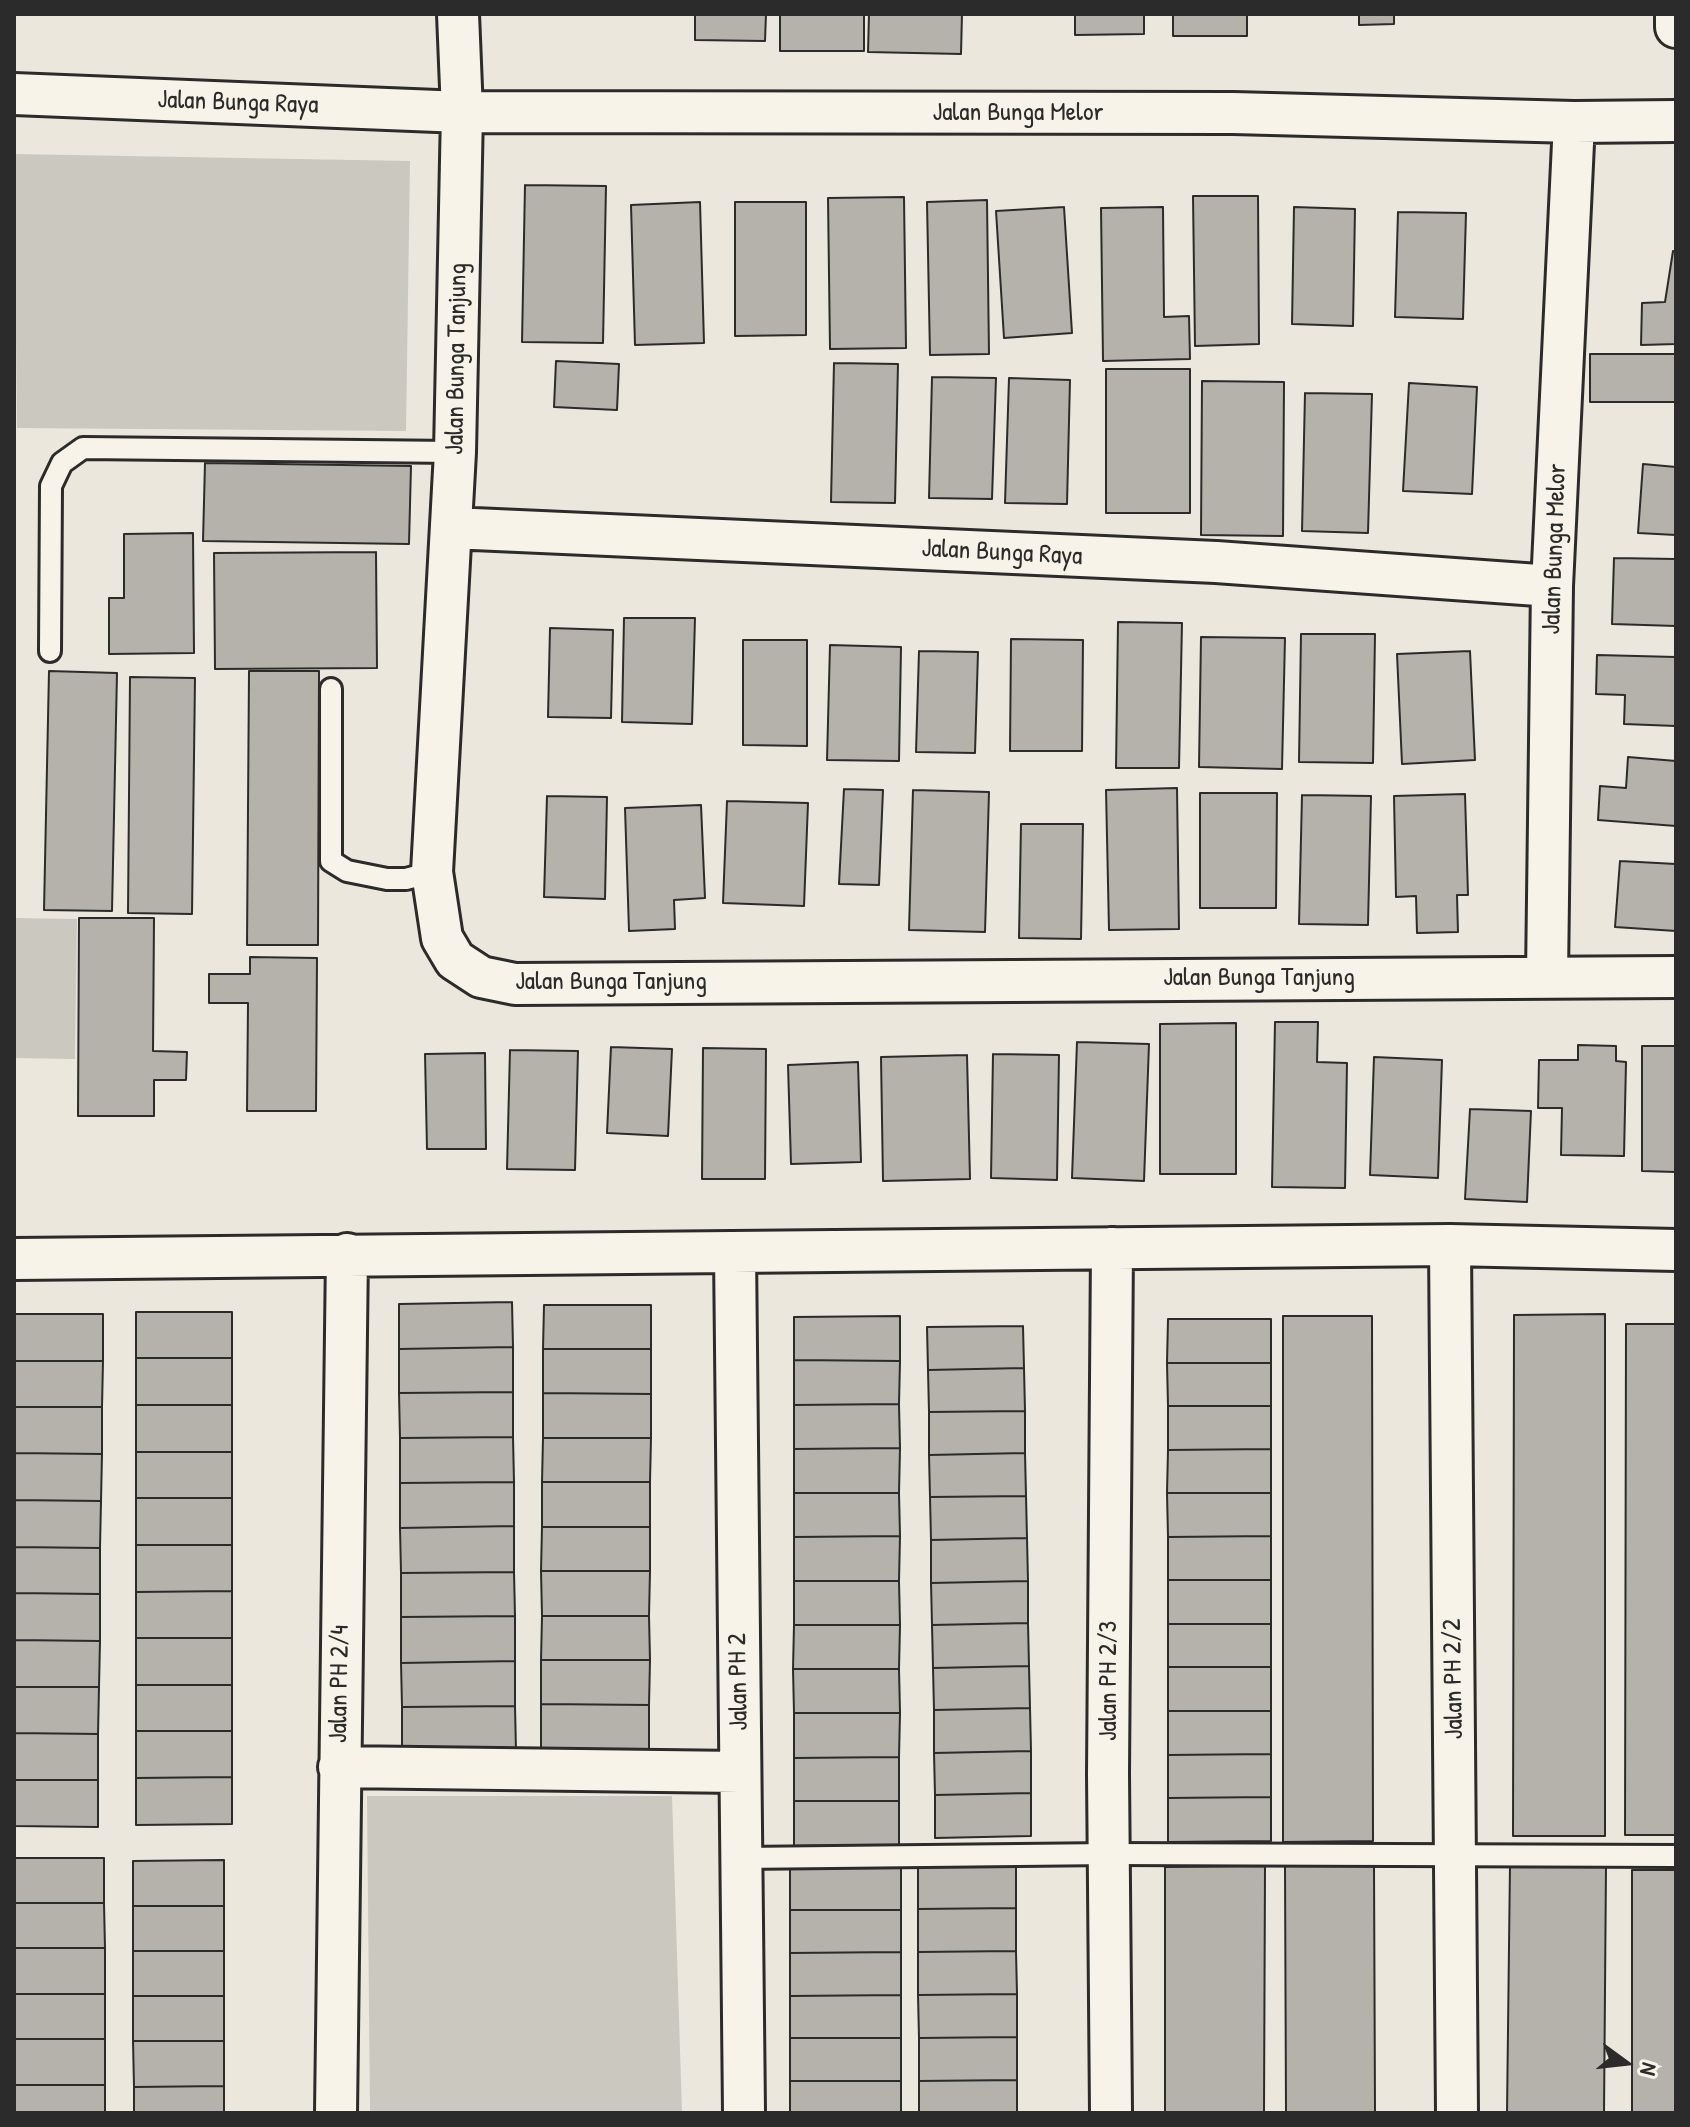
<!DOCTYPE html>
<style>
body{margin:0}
#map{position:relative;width:1690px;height:2127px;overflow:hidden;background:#ebe7dd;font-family:"Patrick Hand",sans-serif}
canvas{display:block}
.frame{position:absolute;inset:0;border:16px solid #2b2b2b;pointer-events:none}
.north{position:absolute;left:1586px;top:2023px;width:80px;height:80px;-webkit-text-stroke:6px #f7f3e8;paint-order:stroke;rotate:105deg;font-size:22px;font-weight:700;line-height:32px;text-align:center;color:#2b2b2b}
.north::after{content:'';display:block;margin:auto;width:28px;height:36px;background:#2b2b2b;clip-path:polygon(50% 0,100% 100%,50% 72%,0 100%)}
</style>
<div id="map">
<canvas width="1690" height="2127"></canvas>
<div class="frame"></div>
<div class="north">N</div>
</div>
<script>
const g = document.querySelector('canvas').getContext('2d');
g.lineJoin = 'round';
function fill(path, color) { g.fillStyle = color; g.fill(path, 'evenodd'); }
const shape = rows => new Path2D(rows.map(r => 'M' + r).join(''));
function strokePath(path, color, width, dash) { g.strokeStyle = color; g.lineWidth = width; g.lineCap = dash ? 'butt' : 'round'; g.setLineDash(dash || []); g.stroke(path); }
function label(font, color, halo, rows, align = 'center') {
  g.font = font + ' "Patrick Hand",sans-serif'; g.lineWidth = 6; g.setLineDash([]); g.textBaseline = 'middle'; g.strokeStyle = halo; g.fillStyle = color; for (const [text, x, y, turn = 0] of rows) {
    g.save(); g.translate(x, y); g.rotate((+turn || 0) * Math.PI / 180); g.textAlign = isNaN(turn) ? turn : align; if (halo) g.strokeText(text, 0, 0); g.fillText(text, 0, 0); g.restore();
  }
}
fill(shape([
 [14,154,410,161,406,431,17,428],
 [14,918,77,919,75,1059,14,1058],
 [367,1796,672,1796,682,2113,370,2113]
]), '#cbc8bf');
const building = shape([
 [695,14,766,14,765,41,695,40,695,14],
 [780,14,864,14,864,51,780,51,780,14],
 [869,14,962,14,961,54,868,52,869,14],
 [1075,14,1144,14,1144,34,1075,35,1075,14],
 [1173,14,1247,14,1247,36,1173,36,1173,14],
 [1359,14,1394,14,1394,24,1359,25,1359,14],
 [525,185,606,186,603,343,522,342,525,185],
 [1193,196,1258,196,1259,344,1195,346,1193,196],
 [904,197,906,348,830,349,828,198,904,197],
 [987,200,989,354,930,355,927,202,987,200],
 [700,202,704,343,635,345,631,205,700,202],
 [735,202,806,202,806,335,735,336,735,202],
 [1064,207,1072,333,1004,338,996,211,1064,207],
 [1163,207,1164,317,1189,316,1190,359,1103,361,1101,208,1163,207],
 [1294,207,1355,209,1353,326,1292,324,1294,207],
 [1398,212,1466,213,1463,319,1395,317,1398,212],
 [1673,251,1676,252,1676,344,1641,345,1642,303,1665,302,1673,251],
 [1590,354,1676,354,1676,402,1590,402,1590,354],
 [556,361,619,364,617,410,554,407,556,361],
 [834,363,898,364,895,503,831,502,834,363],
 [1106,369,1190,369,1190,513,1106,513,1106,369],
 [932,377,996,378,992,499,929,498,932,377],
 [1009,378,1070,380,1067,504,1005,503,1009,378],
 [1202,381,1284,382,1283,536,1201,535,1202,381],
 [1409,383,1477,387,1472,494,1403,491,1409,383],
 [1305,393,1372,394,1368,533,1302,531,1305,393],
 [205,463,411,466,409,544,203,541,205,463],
 [1643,464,1676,467,1676,535,1638,533,1643,464],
 [193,533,194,653,109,654,109,598,124,598,124,534,193,533],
 [376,552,377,668,215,669,214,553,376,552],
 [1614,558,1676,559,1676,626,1612,624,1614,558],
 [624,618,695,618,692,724,622,722,624,618],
 [1118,622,1182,623,1179,768,1116,768,1118,622],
 [550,628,613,630,611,718,548,717,550,628],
 [1301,634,1375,634,1373,763,1299,762,1301,634],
 [1201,637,1285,638,1282,769,1199,767,1201,637],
 [1011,639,1083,640,1082,751,1010,751,1011,639],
 [743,640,807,640,807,746,743,745,743,640],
 [830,645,901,647,899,761,827,760,830,645],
 [919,651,978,652,975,753,916,752,919,651],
 [1470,651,1475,760,1402,764,1397,654,1470,651],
 [1597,655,1676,657,1676,726,1624,724,1625,695,1596,694,1597,655],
 [49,671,117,673,112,911,44,910,49,671],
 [249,671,319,671,318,945,247,945,249,671],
 [130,677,195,678,192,914,128,913,130,677],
 [1628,757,1676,761,1676,826,1598,820,1600,786,1626,788,1628,757],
 [1177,788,1179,929,1109,930,1106,790,1177,788],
 [844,789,883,790,879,885,839,884,844,789],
 [913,790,989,792,985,932,909,930,913,790],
 [1200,793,1277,793,1276,908,1200,908,1200,793],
 [1465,794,1468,895,1457,895,1458,932,1417,933,1416,896,1396,897,1394,796,1465,794],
 [1302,795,1371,796,1368,925,1299,924,1302,795],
 [547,796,607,797,605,899,544,897,547,796],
 [727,801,808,803,804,906,723,903,727,801],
 [701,805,705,898,674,900,675,929,629,931,625,808,701,805],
 [1021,824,1083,824,1081,939,1019,938,1021,824],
 [1620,861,1676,864,1676,931,1615,927,1620,861],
 [79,918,154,918,153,1051,187,1052,186,1080,154,1080,154,1116,78,1116,79,918],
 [250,957,317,958,316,1111,247,1111,248,1003,209,1003,209,974,250,974,250,957],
 [1275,1022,1318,1022,1317,1062,1347,1063,1345,1188,1272,1187,1275,1022],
 [1236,1023,1236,1174,1160,1174,1160,1024,1236,1023],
 [1077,1042,1149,1044,1144,1181,1072,1178,1077,1042],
 [1578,1045,1616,1046,1616,1061,1626,1062,1624,1156,1561,1155,1562,1108,1538,1108,1539,1060,1578,1060,1578,1045],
 [1642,1046,1676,1046,1676,1172,1642,1171,1642,1046],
 [611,1047,672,1049,668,1136,607,1133,611,1047],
 [703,1048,766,1049,765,1179,702,1179,703,1048],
 [510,1050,578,1051,575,1170,507,1169,510,1050],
 [485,1053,486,1149,427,1149,425,1054,485,1053],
 [993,1054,1059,1055,1057,1180,991,1178,993,1054],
 [967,1055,970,1179,883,1181,881,1057,967,1055],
 [1374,1057,1442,1060,1438,1178,1370,1175,1374,1057],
 [858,1062,861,1162,791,1164,788,1065,858,1062],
 [1470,1109,1531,1111,1527,1202,1465,1199,1470,1109],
 [512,1302,513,1347,399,1349,399,1304,512,1302],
 [544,1305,651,1305,651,1349,543,1349,544,1305],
 [136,1312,232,1312,232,1358,136,1358,136,1312],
 [14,1314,103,1314,103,1361,14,1361,14,1314],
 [1605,1314,1605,1836,1513,1836,1514,1315,1605,1314],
 [900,1316,900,1361,794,1360,794,1317,900,1316],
 [1283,1316,1372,1316,1373,1841,1283,1842,1283,1316],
 [1168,1319,1271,1319,1271,1363,1167,1363,1168,1319],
 [1626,1324,1676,1324,1676,1835,1625,1835,1626,1324],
 [1023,1326,1024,1368,928,1370,927,1327,1023,1326],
 [513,1347,513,1392,399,1393,399,1349,513,1347],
 [543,1349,651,1349,651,1394,543,1393,543,1349],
 [136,1358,232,1358,232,1405,136,1405,136,1358],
 [794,1360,900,1361,899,1404,794,1405,794,1360],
 [14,1361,103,1361,102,1407,14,1407,14,1361],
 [1167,1363,1271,1363,1271,1406,1168,1406,1167,1363],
 [1024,1368,1025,1411,929,1412,928,1370,1024,1368],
 [513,1392,513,1437,400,1438,399,1393,513,1392],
 [543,1393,651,1394,651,1438,543,1438,543,1393],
 [899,1404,900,1448,794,1449,794,1405,899,1404],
 [136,1405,232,1405,232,1452,136,1452,136,1405],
 [1168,1406,1271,1406,1271,1449,1168,1450,1168,1406],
 [14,1407,102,1407,102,1454,14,1453,14,1407],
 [1025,1411,1025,1453,929,1455,929,1412,1025,1411],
 [513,1437,514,1482,400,1483,400,1438,513,1437],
 [543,1438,651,1438,650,1482,542,1482,543,1438],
 [900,1448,899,1493,794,1493,794,1449,900,1448],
 [1271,1449,1271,1493,1167,1493,1168,1450,1271,1449],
 [136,1452,232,1452,232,1498,136,1498,136,1452],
 [14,1453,102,1454,101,1501,14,1500,14,1453],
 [1025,1453,1026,1496,930,1497,929,1455,1025,1453],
 [514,1482,514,1526,400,1528,400,1483,514,1482],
 [542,1482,650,1482,650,1527,542,1527,542,1482],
 [794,1493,899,1493,900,1536,794,1537,794,1493],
 [1167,1493,1271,1493,1271,1536,1168,1537,1167,1493],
 [1026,1496,1027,1538,931,1540,930,1497,1026,1496],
 [136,1498,232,1498,232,1545,136,1545,136,1498],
 [14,1500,101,1501,100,1548,14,1547,14,1500],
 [514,1526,514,1572,401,1573,400,1528,514,1526],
 [542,1527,650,1527,650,1571,541,1571,542,1527],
 [900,1536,899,1581,794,1581,794,1537,900,1536],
 [1271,1536,1271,1580,1168,1580,1168,1537,1271,1536],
 [1027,1538,1028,1581,931,1583,931,1540,1027,1538],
 [136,1545,232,1545,232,1591,136,1592,136,1545],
 [14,1547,100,1548,100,1594,14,1593,14,1547],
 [541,1571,650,1571,649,1616,542,1616,541,1571],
 [514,1572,515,1616,401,1617,401,1573,514,1572],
 [1168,1580,1271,1580,1271,1624,1168,1624,1168,1580],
 [794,1581,899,1581,900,1625,794,1625,794,1581],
 [1028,1581,1028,1623,932,1625,931,1583,1028,1581],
 [232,1591,232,1638,136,1638,136,1592,232,1591],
 [14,1593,100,1594,100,1641,14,1640,14,1593],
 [515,1616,515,1661,401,1663,401,1617,515,1616],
 [542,1616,649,1616,650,1660,541,1660,542,1616],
 [1028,1623,1029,1666,933,1668,932,1625,1028,1623],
 [1168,1624,1271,1624,1271,1667,1168,1667,1168,1624],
 [794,1625,900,1625,899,1669,793,1669,794,1625],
 [136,1638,232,1638,232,1685,136,1685,136,1638],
 [14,1640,100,1641,99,1687,14,1687,14,1640],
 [541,1660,650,1660,649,1705,541,1704,541,1660],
 [515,1661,515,1706,402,1707,401,1663,515,1661],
 [1029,1666,1030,1708,934,1710,933,1668,1029,1666],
 [1168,1667,1271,1667,1271,1711,1168,1711,1168,1667],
 [793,1669,899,1669,900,1713,794,1713,793,1669],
 [136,1685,232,1685,232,1731,136,1731,136,1685],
 [14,1687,99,1687,98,1734,14,1733,14,1687],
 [541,1704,649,1705,649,1749,541,1749,541,1704],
 [515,1706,516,1751,402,1752,402,1707,515,1706],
 [1030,1708,1031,1751,934,1753,934,1710,1030,1708],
 [1168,1711,1271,1711,1271,1754,1168,1755,1168,1711],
 [794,1713,900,1713,899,1757,794,1758,794,1713],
 [136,1731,232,1731,232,1777,136,1778,136,1731],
 [14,1733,98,1734,98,1780,14,1780,14,1733],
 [1031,1751,1031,1793,935,1795,934,1753,1031,1751],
 [1271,1754,1271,1797,1168,1798,1168,1755,1271,1754],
 [899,1757,899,1801,794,1801,794,1758,899,1757],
 [232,1777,232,1824,136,1825,136,1778,232,1777],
 [14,1780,98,1780,98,1827,14,1826,14,1780],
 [1031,1793,1031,1836,935,1838,935,1795,1031,1793],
 [1271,1797,1271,1841,1168,1842,1168,1798,1271,1797],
 [794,1801,899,1801,899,1845,794,1846,794,1801],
 [14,1858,104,1858,104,1903,14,1903,14,1858],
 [224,1860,224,1906,133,1906,133,1861,224,1860],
 [1510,1864,1606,1866,1604,2113,1507,2113,1510,1864],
 [1016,1865,1016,1908,918,1909,918,1866,1016,1865],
 [1374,1865,1375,2113,1286,2113,1285,1866,1374,1865],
 [1265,1866,1264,2113,1165,2113,1165,1867,1265,1866],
 [790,1867,901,1867,901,1910,790,1910,790,1867],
 [1632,1870,1676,1870,1676,2113,1632,2113,1632,1870],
 [14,1903,104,1903,105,1948,14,1948,14,1903],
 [133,1906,224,1906,224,1951,133,1951,133,1906],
 [1016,1908,1016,1951,918,1952,918,1909,1016,1908],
 [790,1910,901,1910,901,1952,790,1953,790,1910],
 [14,1948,105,1948,105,1994,14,1994,14,1948],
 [133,1951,224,1951,224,1996,133,1996,133,1951],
 [1016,1951,1017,1994,918,1995,918,1952,1016,1951],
 [901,1952,901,1995,790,1996,790,1953,901,1952],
 [14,1994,105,1994,105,2039,14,2039,14,1994],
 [1017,1994,1017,2037,919,2038,918,1995,1017,1994],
 [901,1995,901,2038,790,2038,790,1996,901,1995],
 [133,1996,224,1996,224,2041,133,2041,133,1996],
 [1017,2037,1017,2080,919,2081,919,2038,1017,2037],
 [790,2038,901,2038,901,2081,790,2081,790,2038],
 [14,2039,105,2039,105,2085,14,2085,14,2039],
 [133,2041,224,2041,224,2086,134,2087,133,2041],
 [1017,2080,1017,2113,919,2113,919,2081,1017,2080],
 [790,2081,901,2081,901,2113,790,2113,790,2081],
 [14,2085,105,2085,105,2113,14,2113,14,2085],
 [224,2086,224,2113,134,2113,134,2087,224,2086]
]);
fill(building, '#b5b2ab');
strokePath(building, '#2b2b2b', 2);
const lane = shape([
 [50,651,51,486,62,463,83,448,455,452],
 [331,689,331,861,347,871,387,879,406,879,432,872],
 [741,1858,1110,1854,1676,1856]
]);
const street = shape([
 [458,14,462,112,455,452,432,872,442,938,455,960,481,977,515,984,1676,977],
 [1676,14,1676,27],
 [14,94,462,112,1233,113,1574,122,1676,121],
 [451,528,1216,562,1552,586],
 [1547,976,1552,586,1574,122],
 [1450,1245,1457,2113],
 [735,1252,744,2113],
 [14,1259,1450,1245,1676,1250],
 [339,1767,740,1772],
 [336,2113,347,1254],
 [1111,2113,1108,1773,1112,1248]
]);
strokePath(lane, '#2b2b2b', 26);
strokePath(street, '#2b2b2b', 46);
strokePath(lane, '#f7f3e8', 20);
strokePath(street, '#f7f3e8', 40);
label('26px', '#2b2b2b', '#f7f3e8', [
 ["Jalan Bunga Raya",238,103,2],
 ["Jalan Bunga Melor",1018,113],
 ["Jalan Bunga Tanjung",457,359,-89],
 ["Jalan Bunga Melor",1555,549,-88],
 ["Jalan Bunga Raya",1002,553,3],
 ["Jalan Bunga Tanjung",1259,978],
 ["Jalan Bunga Tanjung",611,982],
 ["Jalan PH 2/2",1454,1679,-91],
 ["Jalan PH 2/3",1109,1681,-90],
 ["Jalan PH 2",739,1682,-91],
 ["Jalan PH 2/4",340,1684,-89]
]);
</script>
